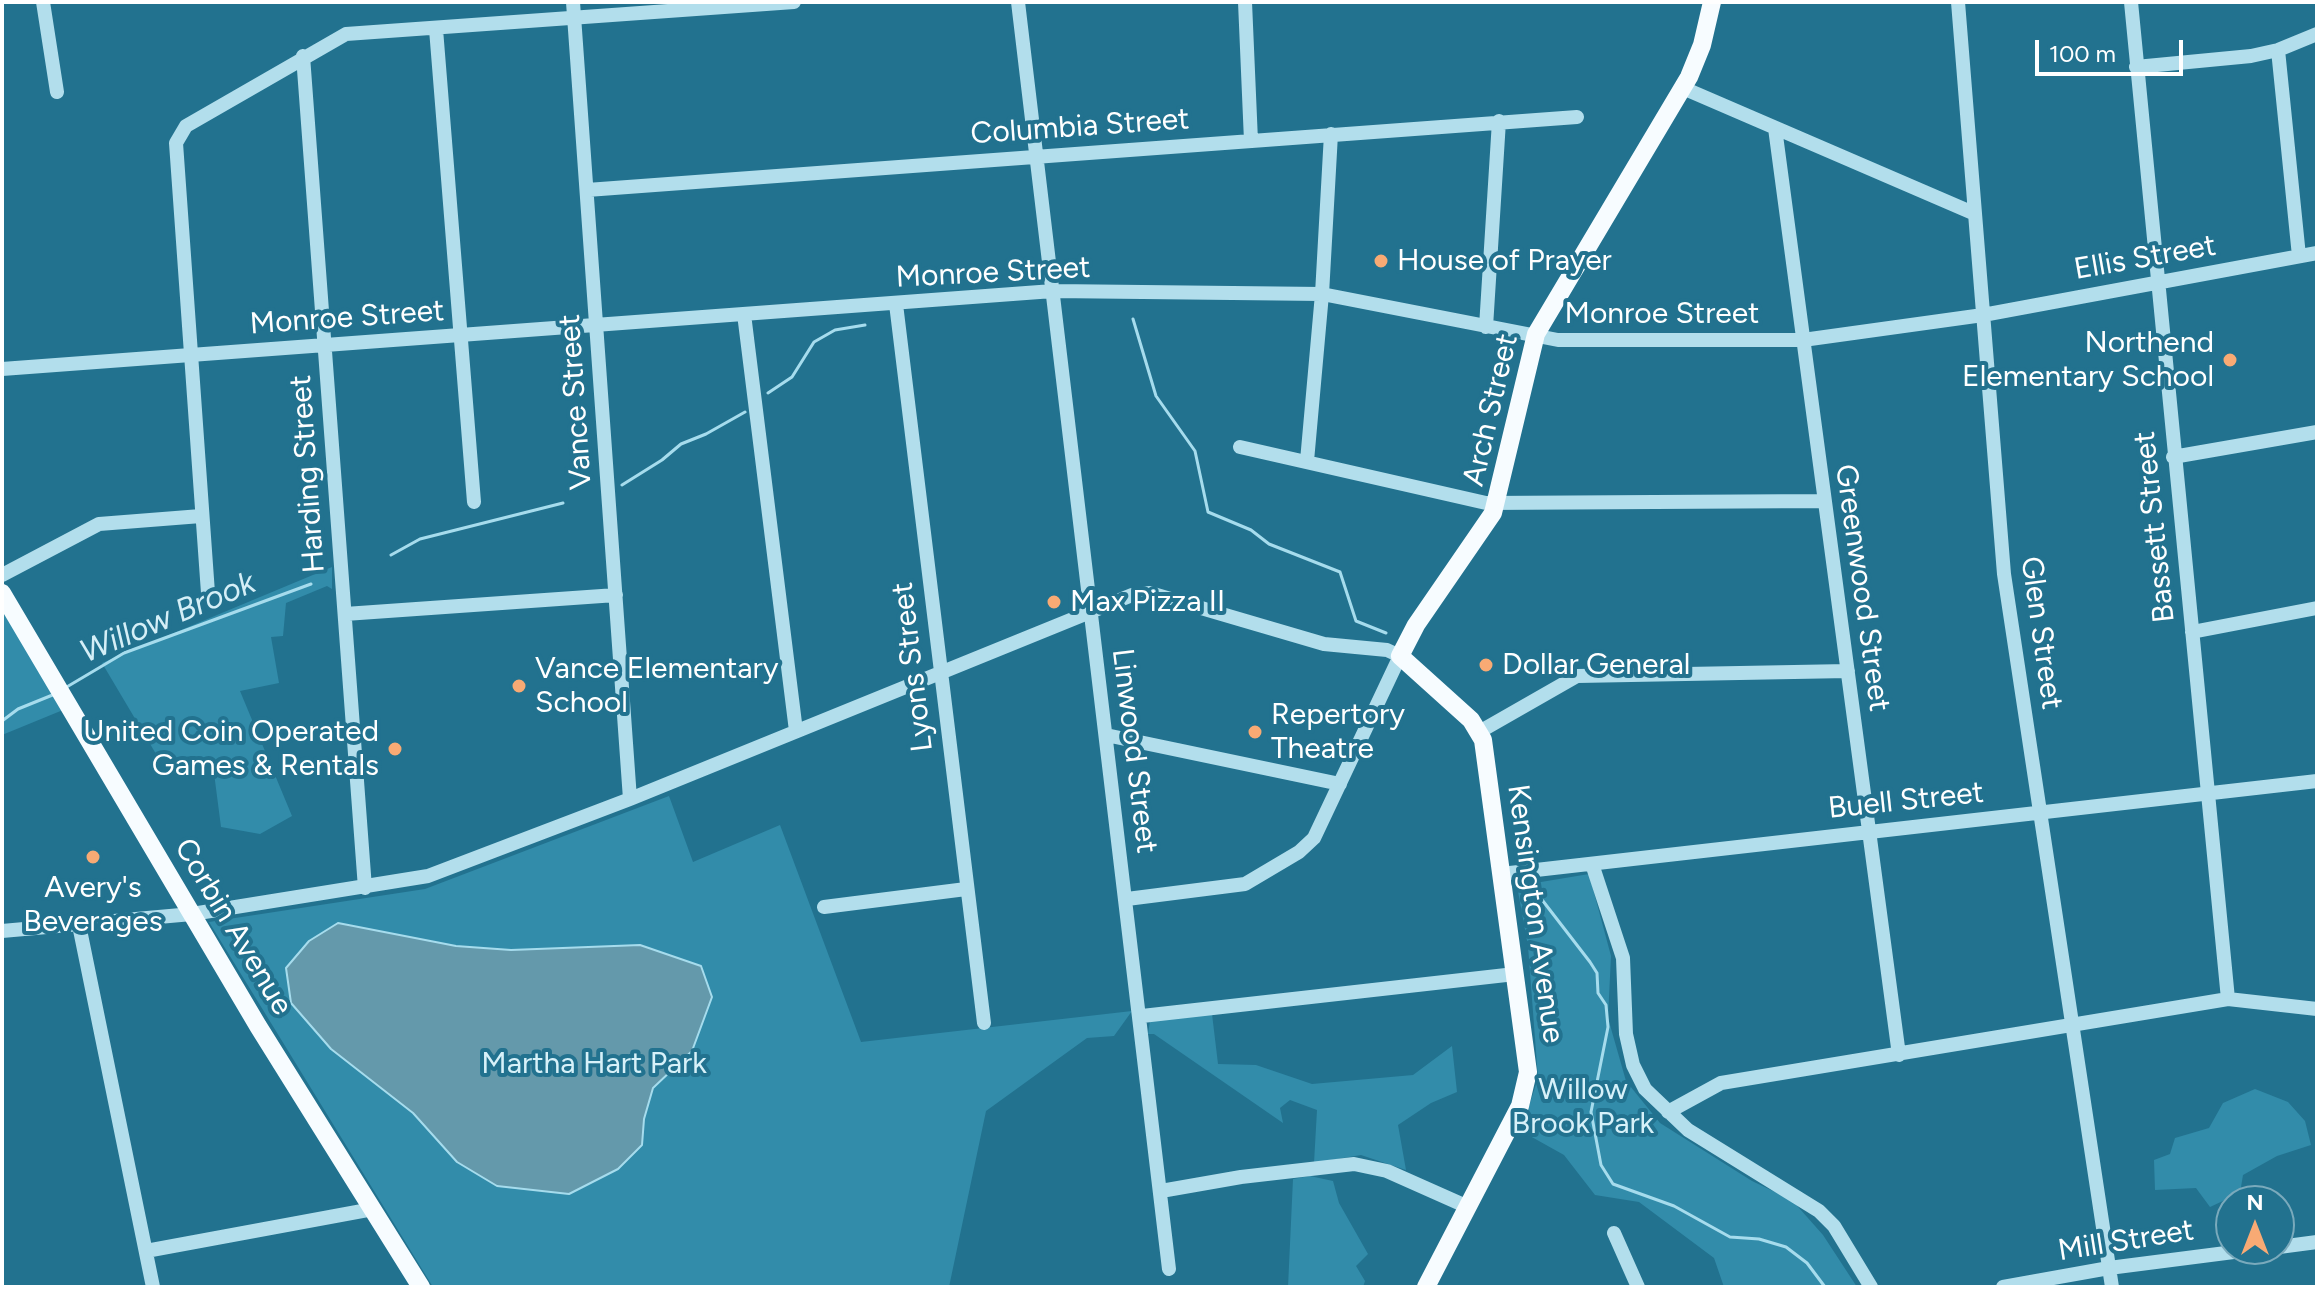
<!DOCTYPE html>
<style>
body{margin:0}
#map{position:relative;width:2319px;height:1289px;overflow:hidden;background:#22728f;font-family:Figtree,sans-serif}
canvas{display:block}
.frame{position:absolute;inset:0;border:4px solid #fff;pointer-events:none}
.north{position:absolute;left:2215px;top:1185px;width:80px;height:80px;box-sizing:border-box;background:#22728f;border:2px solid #7aaabc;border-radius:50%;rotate:0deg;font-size:22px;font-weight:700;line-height:32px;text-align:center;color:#fff}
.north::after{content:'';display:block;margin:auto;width:28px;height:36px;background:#f8aa74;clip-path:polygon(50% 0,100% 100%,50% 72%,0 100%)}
.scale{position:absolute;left:2035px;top:40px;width:148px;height:36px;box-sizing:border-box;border:4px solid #fff;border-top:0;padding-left:10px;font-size:24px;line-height:28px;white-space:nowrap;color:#fff;-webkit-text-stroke:6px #22728f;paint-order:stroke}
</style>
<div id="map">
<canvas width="2319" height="1289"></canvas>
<div class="frame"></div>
<div class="north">N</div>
<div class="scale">100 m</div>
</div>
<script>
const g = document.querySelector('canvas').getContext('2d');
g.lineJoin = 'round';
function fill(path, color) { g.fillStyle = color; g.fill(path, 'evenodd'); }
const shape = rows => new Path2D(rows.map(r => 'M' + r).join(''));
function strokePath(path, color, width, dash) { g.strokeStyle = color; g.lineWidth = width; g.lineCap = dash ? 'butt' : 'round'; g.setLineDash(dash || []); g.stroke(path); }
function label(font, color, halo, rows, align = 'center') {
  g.font = font + ' Figtree,sans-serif'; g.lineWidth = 8; g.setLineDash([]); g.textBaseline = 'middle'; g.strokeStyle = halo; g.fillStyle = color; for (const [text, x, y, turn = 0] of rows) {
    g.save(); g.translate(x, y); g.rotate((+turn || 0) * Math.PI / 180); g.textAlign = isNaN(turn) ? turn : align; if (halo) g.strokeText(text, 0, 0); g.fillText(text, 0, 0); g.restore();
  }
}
fill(shape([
 [332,567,332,589,327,586,286,603,283,636,271,637,279,683,240,691,292,816,260,834,221,827,214,773,194,756,159,759,102,663],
 [2,606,63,710,2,735],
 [669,796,693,862,780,825,861,1042,1132,1011,1114,1036,1087,1038,986,1111,949,1287,433,1287,209,922,425,889],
 [1589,874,1611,956,1608,1018,1626,1081,1660,1123,1752,1181,1792,1200,1823,1235,1857,1287,1724,1287,1714,1258,1639,1202,1595,1195,1564,1155,1521,1131,1538,1078,1528,946,1517,886],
 [1212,1014,1218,1064,1256,1065,1312,1084,1413,1075,1452,1046,1457,1092,1431,1103,1398,1125,1406,1170,1361,1155,1314,1163,1317,1110,1290,1100,1280,1108,1283,1123,1154,1034,1148,1034,1150,1021],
 [2255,1089,2288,1102,2305,1121,2311,1145,2277,1156,2243,1175,2240,1193,2210,1207,2196,1188,2155,1190,2154,1160,2170,1154,2175,1138,2209,1128,2223,1103],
 [1310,1176,1333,1181,1339,1203,1368,1254,1356,1266,1365,1281,1363,1287,1288,1287,1293,1179]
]), '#328caa');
const water = shape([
 [338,923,456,946,511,950,640,945,701,966,712,997,692,1051,653,1088,644,1119,642,1145,618,1169,569,1194,497,1186,457,1162,413,1113,331,1049,291,1003,286,968,309,941,338,923]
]);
fill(water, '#6499ab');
strokePath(water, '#a6dced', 2);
strokePath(shape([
 [1133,319,1156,396,1195,451,1208,512,1251,530,1269,544,1340,572,1356,621,1386,633],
 [768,393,792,377,814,342,835,330,865,325],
 [622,485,662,460,681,444,706,434,745,412],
 [391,555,420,539,563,503],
 [65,688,124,653,311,584],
 [2,721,18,709,55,694],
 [1536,892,1590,962,1597,973,1598,993,1606,1005,1608,1027,1591,1112,1601,1165,1613,1184,1674,1206,1730,1237,1759,1239,1786,1247,1807,1263,1825,1287]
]), '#a6dced', 3);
strokePath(shape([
 [43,2,57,92],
 [573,2,630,799],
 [1018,2,1169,1269],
 [1245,2,1251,141],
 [1958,2,2004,574,2112,1287],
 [2131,2,2228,999],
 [436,29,474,502],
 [2278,50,2299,256],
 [303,56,365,888],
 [2136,67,2251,56,2278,50,2317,34],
 [1683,88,1973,213],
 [1775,128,1899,1055],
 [587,190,1577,117],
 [896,304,984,1023],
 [744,314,796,731],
 [1486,327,1499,121],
 [2,369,1053,291,1322,294,1558,340,1803,340,1983,315,2317,253],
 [1240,447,1486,503,1824,501],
 [2173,457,2317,432],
 [1307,461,1322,294,1331,134],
 [2,575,99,524,201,516],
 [208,593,176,143,186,126,346,34,794,2],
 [345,614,616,595],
 [2192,632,2317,608],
 [1479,732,1577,676,1848,671],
 [1106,735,1340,784],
 [1592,864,1623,958,1626,1034,1633,1065,1645,1089,1688,1130,1819,1211,1834,1226,1871,1287],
 [1501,874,2317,781],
 [824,907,966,889],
 [79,925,153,1287],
 [2,931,192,914,428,876,630,799,1132,595,1150,593,1324,644,1387,650,1400,656,1314,838,1299,852,1245,884,1127,899],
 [1142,1016,1515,974],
 [1668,1112,1721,1083,2228,999,2317,1009],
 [1161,1191,1241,1177,1354,1164,1387,1171,1468,1207],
 [1614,1233,1638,1287],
 [2279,1247,2317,1242],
 [146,1251,373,1209],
 [2003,1287,2109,1268,2257,1249]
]), '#b2deec', 14);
strokePath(shape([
 [2,593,258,1026,421,1287],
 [1426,1287,1520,1106,1528,1072,1483,740,1471,720,1400,656,1416,625,1493,513,1536,334,1689,77,1702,45,1712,2]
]), '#f7fcff', 18);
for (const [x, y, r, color] of [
 [1381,261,8,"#f8aa74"],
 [2230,360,8,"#f8aa74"],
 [1054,602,8,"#f8aa74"],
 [1486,665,8,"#f8aa74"],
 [519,686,8,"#f8aa74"],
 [1255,732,8,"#f8aa74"],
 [395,749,8,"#f8aa74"],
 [93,857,8,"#f8aa74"]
]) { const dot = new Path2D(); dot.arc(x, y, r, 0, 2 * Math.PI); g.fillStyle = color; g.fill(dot); strokePath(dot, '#22728f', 3); }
label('30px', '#fff', '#22728f', [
 ["Columbia Street",1080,127,-4],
 ["Ellis Street",2145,258,-10],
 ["Monroe Street",993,273,-3],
 ["Monroe Street",1662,314],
 ["Monroe Street",347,318,-4],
 ["Vance Street",576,402,-94],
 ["Arch Street",1491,410,-77],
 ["Harding Street",308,474,-94],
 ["Bassett Street",2155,527,-96],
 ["Greenwood Street",1862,588,82],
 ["Glen Street",2041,633,82],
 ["Lyons Street",913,667,-97],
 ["Linwood Street",1134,751,83],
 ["Buell Street",1906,801,-6],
 ["Kensington Avenue",1535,914,82],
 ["Corbin Avenue",233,927,59],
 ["Mill Street",2126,1241,-9]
]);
label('30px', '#fff', '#22728f', [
 ["House of Prayer",1397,261],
 ["Northend",2214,343,"right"],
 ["Elementary School",2214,377,"right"],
 ["Max Pizza II",1070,602],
 ["Dollar General",1502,665],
 ["Vance Elementary",535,669],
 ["School",535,703],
 ["Repertory",1271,715],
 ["Theatre",1271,749],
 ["United Coin Operated",379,732,"right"],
 ["Games & Rentals",379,766,"right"],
 ["Avery's",93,888,"center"],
 ["Beverages",93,922,"center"]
], 'left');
label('30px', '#d7f1f9', '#22728f', [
 ["Martha Hart Park",594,1064],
 ["Willow",1583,1090],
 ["Brook Park",1583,1124]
]);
label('italic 32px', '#d5eff7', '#22728f', [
 ["Willow Brook",168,618,-23]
]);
</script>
